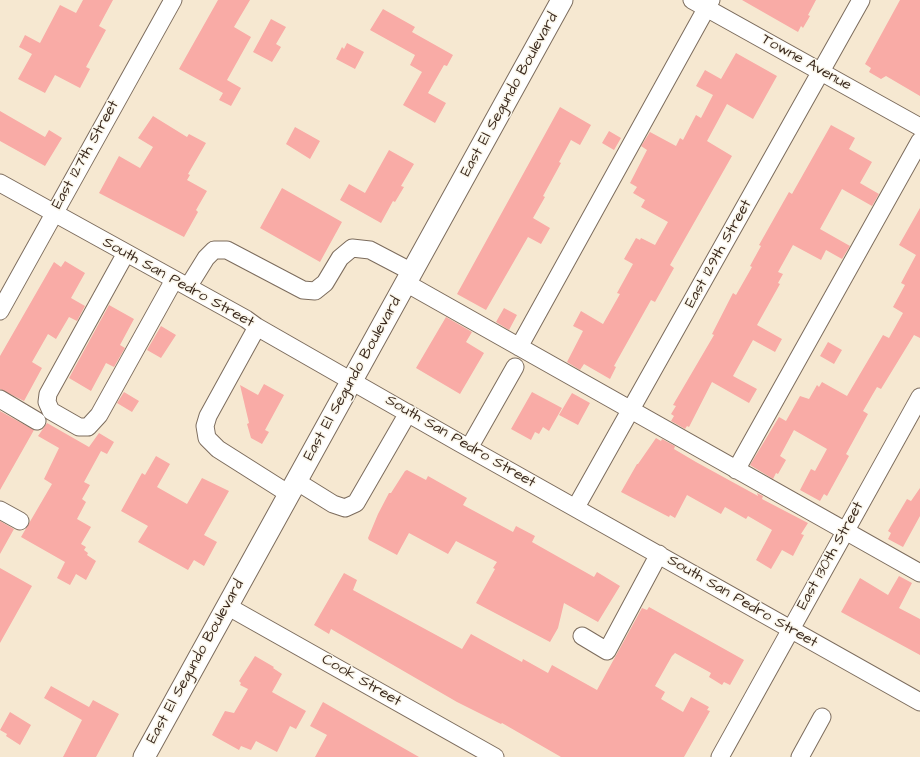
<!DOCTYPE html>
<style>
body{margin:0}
canvas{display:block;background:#f6e8d1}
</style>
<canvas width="920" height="757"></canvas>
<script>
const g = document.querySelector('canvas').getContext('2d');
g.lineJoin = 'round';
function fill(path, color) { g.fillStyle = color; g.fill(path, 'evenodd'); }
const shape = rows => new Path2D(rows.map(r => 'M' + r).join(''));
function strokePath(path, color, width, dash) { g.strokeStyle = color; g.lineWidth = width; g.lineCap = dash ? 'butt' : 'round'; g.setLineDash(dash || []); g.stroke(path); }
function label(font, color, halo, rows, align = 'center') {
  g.font = font + ' "Architects Daughter",sans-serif'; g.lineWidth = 3; g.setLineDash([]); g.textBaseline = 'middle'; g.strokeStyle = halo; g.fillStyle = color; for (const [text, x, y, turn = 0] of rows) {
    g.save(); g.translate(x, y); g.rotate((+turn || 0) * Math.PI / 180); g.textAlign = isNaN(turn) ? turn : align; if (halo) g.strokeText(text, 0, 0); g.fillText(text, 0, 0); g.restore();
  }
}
fill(shape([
 [83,0,113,0,99,26,106,30,86,67,90,69,80,88,55,75,45,93,18,79,32,54,19,47,25,35,40,43,60,5,76,13],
 [218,0,250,0,234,27,251,37,227,80,241,88,231,106,219,100,223,93,179,69],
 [742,0,816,0,808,15,810,16,803,28,801,26,798,32],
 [900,0,920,0,920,96,886,76,881,79,869,72,871,68,865,64],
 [383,9,415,27,412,32,453,55,447,66,444,65,428,93,446,103,435,123,403,105,422,72,410,65,415,55,370,30],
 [271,19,286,27,276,44,281,47,272,62,253,52],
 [347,43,364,52,355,69,336,59,342,47,344,49],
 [736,53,777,76,753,119,727,104,707,141,732,156,670,265,674,268,655,302,651,300,614,366,616,367,610,379,584,364,580,370,567,362,583,331,573,326,581,311,603,324,620,294,617,293,633,264,624,259,636,238,640,240,641,238,655,245,668,222,641,207,645,200,633,193,637,187,630,183,647,150,641,146,650,132,676,146,680,138,683,140,696,115,701,118,713,95,696,86,705,70,721,79],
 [560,107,591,125,580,145,571,140,559,162,561,163,543,196,545,197,533,218,550,228,541,244,528,237,486,310,457,294],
 [0,111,45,137,49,130,62,138,45,166,0,141],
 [153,116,187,137,189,134,206,143,188,174,190,175,187,180,207,191,196,210,198,212,184,237,99,193,119,156,140,168,153,147,138,138],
 [831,125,855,138,849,149,872,162,860,183,879,194,872,206,842,189,820,229,850,246,842,259,826,250,821,260,793,245,778,272,783,274,778,283,780,284,757,325,782,339,775,352,753,340,733,376,757,389,749,403,712,382,689,427,687,426,685,429,671,421,674,416,671,414,676,406,673,405,714,335,712,334,733,293,736,295,752,267,750,266,761,246,759,245,789,192,792,194],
 [295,127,320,141,310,159,286,144],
 [609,131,621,138,614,150,602,143],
 [389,150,414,164,401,186,404,187,395,202,393,201,381,223,340,200,349,184,365,193],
 [282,188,342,222,320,262,260,228],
 [920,208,920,338,914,335,881,389,877,387,863,411,868,414,846,454,849,456,827,496,824,494,820,501,800,490,811,469,815,471,827,449,794,430,780,456,786,460,778,474,776,473,773,479,750,465,779,417,786,421,800,396,809,399,817,385,819,387,822,382,847,396,883,335,889,338,903,313,893,307,905,285,901,283,916,255,899,245],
 [65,261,85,273,71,298,85,306,77,321,69,317,56,339,48,334,32,362,42,368,24,401,0,389,0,356,54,262,61,267],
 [109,305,134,319,120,345,125,348,114,367,106,363,91,391,69,378],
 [504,308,517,315,509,330,496,322],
 [446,317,472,332,466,342,484,353,460,394,416,368],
 [161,326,176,335,161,358,147,350],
 [828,342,842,350,834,364,820,356],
 [264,384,284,395,265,430,269,432,262,444,251,438,247,424,249,423,240,385,258,395],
 [124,392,139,401,132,412,117,403],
 [532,392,562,408,549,431,543,427,539,434,535,432,531,440,511,429],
 [572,393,590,403,578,425,559,415],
 [0,411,34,430,0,490],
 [47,423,89,447,99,433,114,442,107,454,101,451,84,482,90,485,82,499,86,502,77,519,91,527,81,544,86,547,84,550,88,553,87,555,96,561,86,580,76,574,70,585,57,578,65,562,21,537,52,484,44,479,59,448,38,436],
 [656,438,661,441,662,439,675,446,674,449,696,462,758,496,757,493,763,496,762,499,808,523,801,534,804,535,793,556,782,550,771,569,756,560,772,530,748,516,746,519,725,507,721,514,687,495,675,518,670,515,669,517,621,492,637,464,638,464],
 [156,456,170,464,157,487,187,504,202,478,229,491,204,535,217,542,204,566,194,560,188,570,138,542,148,526,121,511,142,473,145,475],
 [407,470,426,480,428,476,467,498,463,505,513,532,516,526,535,536,532,542,594,577,597,572,620,586,598,622,564,603,558,628,550,642,476,603,495,569,493,568,497,562,456,541,448,554,409,533,397,555,369,540,368,538,378,514,389,493,391,493,405,471],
 [920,488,920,516,903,547,888,539,891,533,888,531,907,499,911,501],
 [0,521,14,529,0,554],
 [0,568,32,586,0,643],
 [344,573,357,580,353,590,462,649,471,634,522,662,523,659,548,673,552,665,597,690,642,608,647,610,649,607,744,660,730,685,724,682,722,685,709,677,711,673,675,653,672,656,655,686,665,692,661,699,683,712,691,697,709,707,707,710,710,711,684,757,561,757,502,723,501,724,457,702,331,629,329,634,314,625],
 [899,576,912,583,899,608,920,619,920,655,841,612,860,578,888,595],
 [255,656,274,667,273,668,282,674,272,692,306,711,296,729,290,726,277,752,256,741,251,750,241,746,239,750,212,735,225,711,234,713,248,689,240,685,241,683,239,681],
 [51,686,89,707,93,700,119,714,96,757,63,757,82,720,44,698],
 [323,702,349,717,419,757,315,757,327,735,310,726],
 [10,712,31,725,20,745,6,736,7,734,0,730]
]), '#f9aba6');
const minor = shape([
 [692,0,920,127],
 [0,183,246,319,257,327,458,442,920,702],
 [126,253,48,394,47,402,51,411,79,427,88,427,99,415,174,280],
 [406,283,920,573],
 [188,287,206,258,214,250,227,250,303,290,315,291,325,283,340,258,352,248,370,250,412,272],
 [0,311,173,0],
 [257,327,208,416,205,426,207,438,218,449,289,494],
 [519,347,711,0],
 [0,399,37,421],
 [469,448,515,367],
 [736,470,920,141],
 [296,481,333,504,345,508,356,503,408,413],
 [576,507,861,0],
 [0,510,20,521],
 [227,606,495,757],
 [582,636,607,651,659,554],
 [720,757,920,397],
 [800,757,822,717]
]);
const major = shape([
 [144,757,562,0]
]);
strokePath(minor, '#7c6c5d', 19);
strokePath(major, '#7c6c5d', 23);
strokePath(minor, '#fff', 17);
strokePath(major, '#fff', 21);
label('15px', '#3b2a1e', '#fbf7ec', [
 ["Towne Avenue",806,63,29],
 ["East El Segundo Boulevard",510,95,-61],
 ["East 127th Street",86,155,-61],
 ["East 129th Street",719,254,-61],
 ["South San Pedro Street",178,283,29],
 ["East El Segundo Boulevard",353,379,-61],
 ["South San Pedro Street",460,442,30],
 ["East 130th Street",831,556,-61],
 ["South San Pedro Street",742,602,30],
 ["East El Segundo Boulevard",196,662,-61],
 ["Cook Street",361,681,30]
]);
</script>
